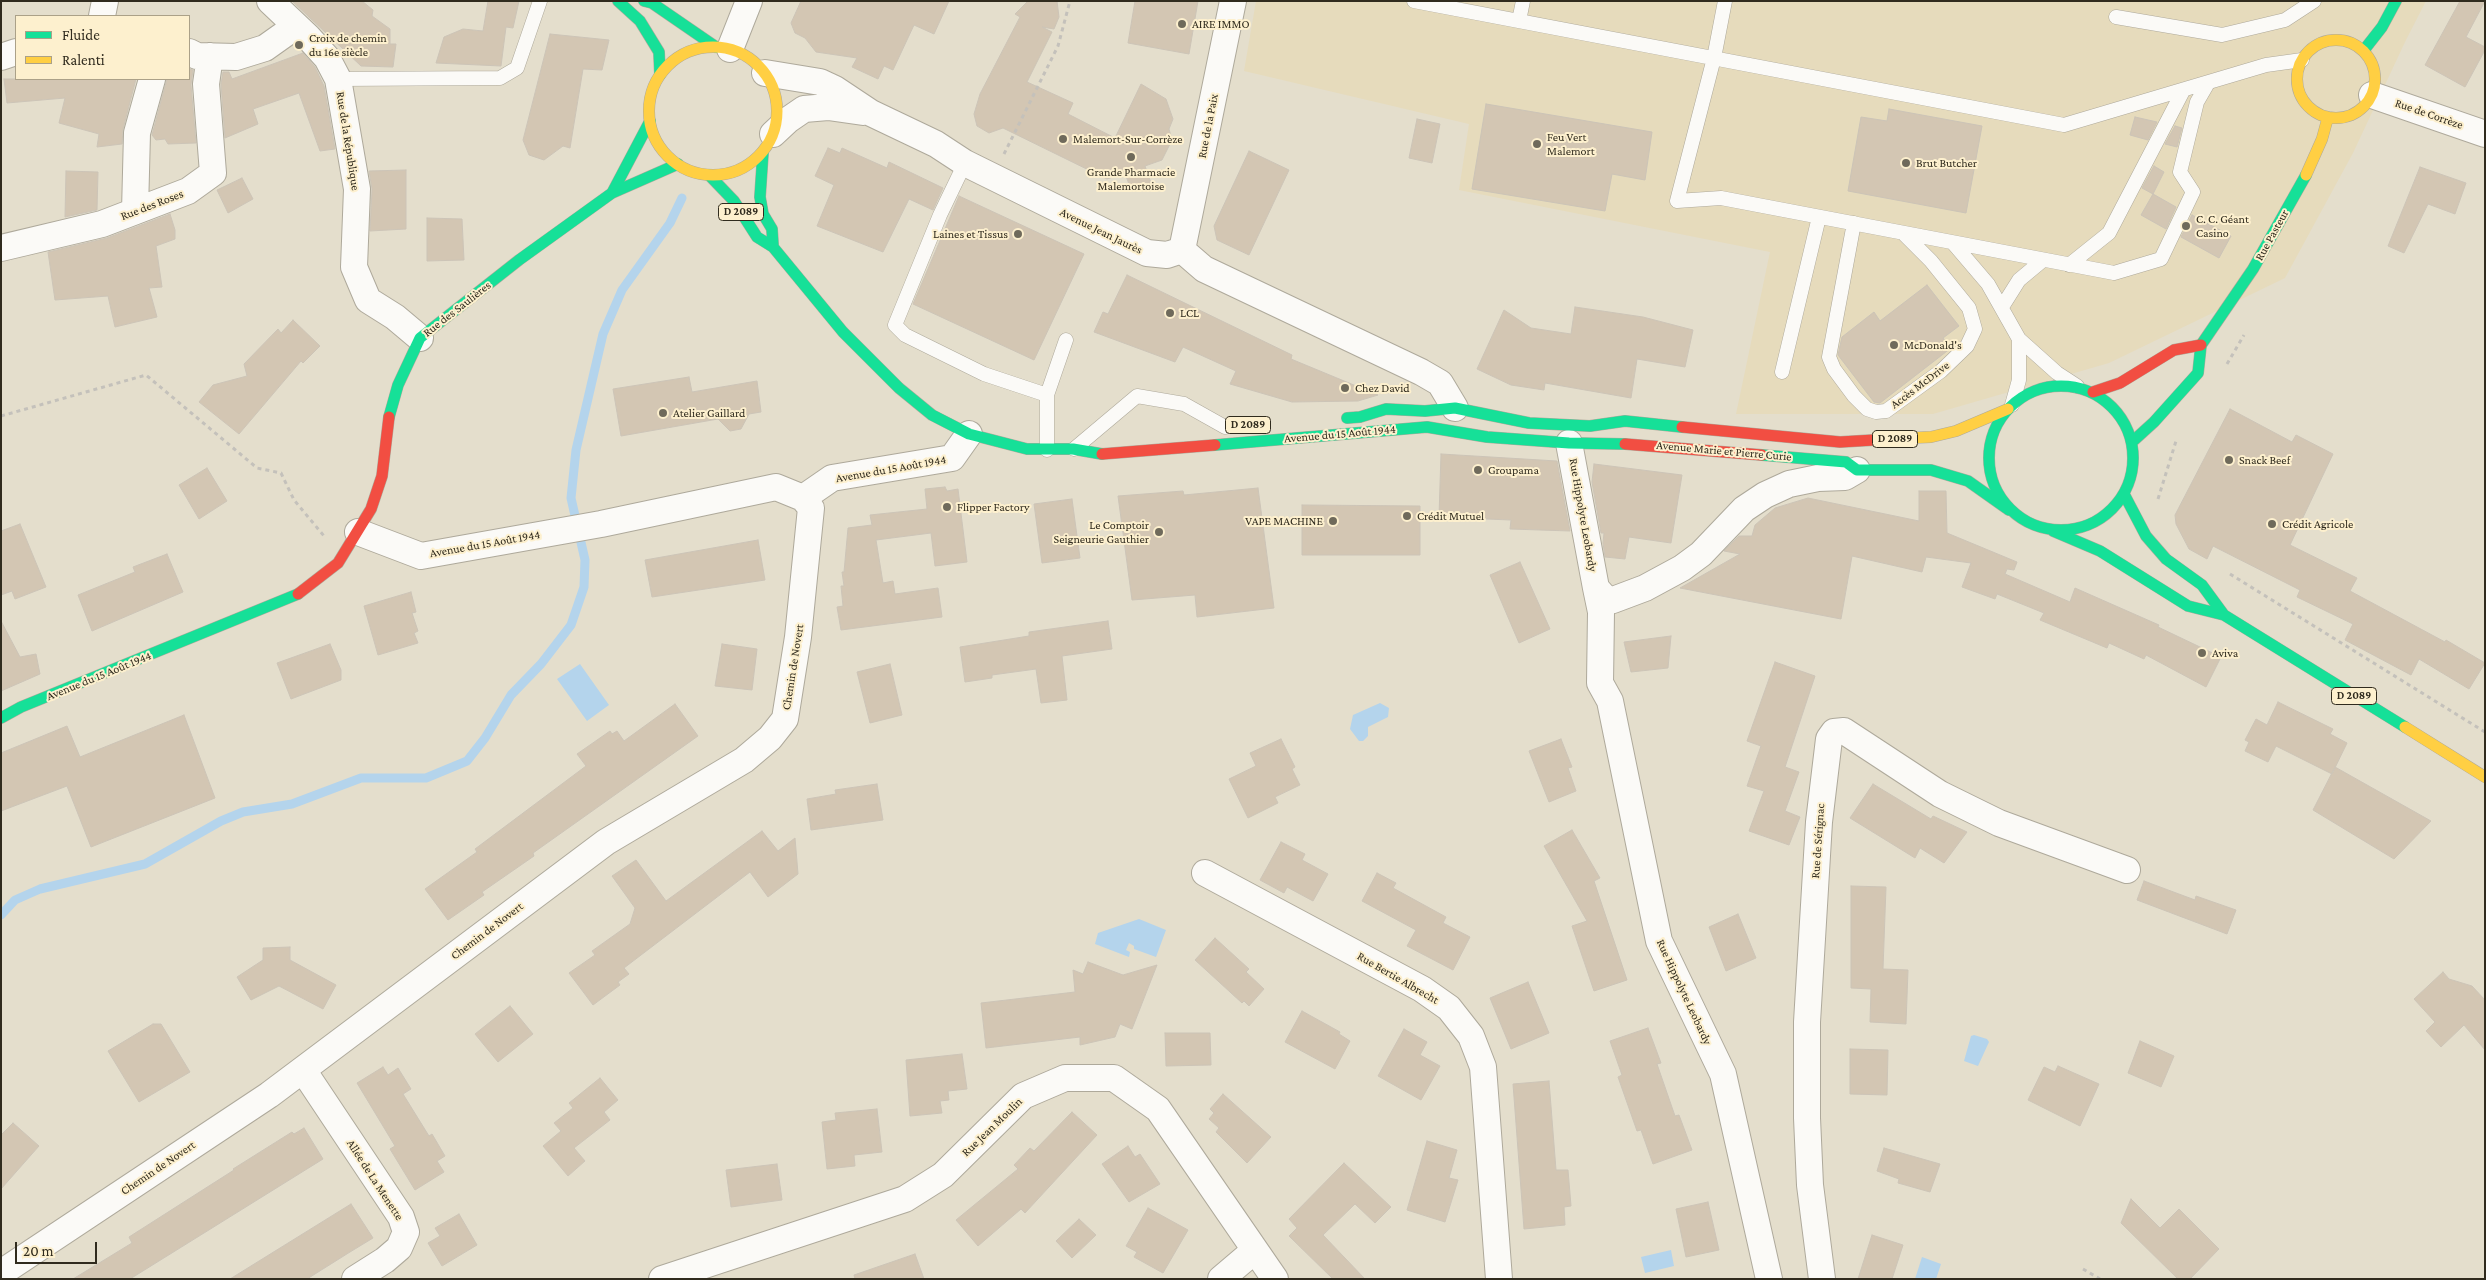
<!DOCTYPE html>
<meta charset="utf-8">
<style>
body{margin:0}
#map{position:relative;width:2486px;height:1280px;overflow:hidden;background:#e4decc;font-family:"Crimson Pro",serif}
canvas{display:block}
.frame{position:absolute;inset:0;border:2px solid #302b1e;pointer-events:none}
.legend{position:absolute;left:15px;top:15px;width:175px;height:65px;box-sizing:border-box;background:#fdf0ce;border:1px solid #aba188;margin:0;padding:6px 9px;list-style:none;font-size:15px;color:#302b1e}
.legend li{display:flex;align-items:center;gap:10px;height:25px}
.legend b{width:25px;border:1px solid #aba188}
.scale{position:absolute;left:15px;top:1242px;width:82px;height:22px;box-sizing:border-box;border:2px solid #302b1e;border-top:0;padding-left:6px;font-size:15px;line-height:18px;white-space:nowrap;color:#302b1e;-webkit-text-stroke:4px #fdf0ce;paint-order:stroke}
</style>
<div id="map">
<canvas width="2486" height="1280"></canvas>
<div class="frame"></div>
<ul class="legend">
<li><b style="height:6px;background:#16e098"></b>Fluide</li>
<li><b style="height:6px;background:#ffcf43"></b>Ralenti</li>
</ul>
<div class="scale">20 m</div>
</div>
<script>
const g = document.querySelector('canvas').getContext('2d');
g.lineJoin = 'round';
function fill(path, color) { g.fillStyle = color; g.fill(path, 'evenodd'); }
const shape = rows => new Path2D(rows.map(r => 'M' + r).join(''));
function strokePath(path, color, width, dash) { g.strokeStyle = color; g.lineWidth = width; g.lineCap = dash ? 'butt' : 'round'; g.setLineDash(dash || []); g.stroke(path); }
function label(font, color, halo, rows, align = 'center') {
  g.font = font + ' "Crimson Pro",serif'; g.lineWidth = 4; g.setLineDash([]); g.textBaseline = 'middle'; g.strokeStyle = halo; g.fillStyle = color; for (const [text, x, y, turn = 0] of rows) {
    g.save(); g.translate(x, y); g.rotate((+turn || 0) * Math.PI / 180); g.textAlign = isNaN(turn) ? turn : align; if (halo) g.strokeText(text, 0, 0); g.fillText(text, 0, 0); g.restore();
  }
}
fill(shape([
 [1256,1,2426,1,2406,40,2353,153,2285,278,2109,363,1933,414,1736,414,1770,252,1459,190,1469,124,1244,71]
]), '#e6dbbc');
fill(shape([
 [580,664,609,705,587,721,557,679],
 [1380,703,1389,708,1388,717,1368,727,1368,736,1363,741,1359,741,1350,729,1353,715],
 [1139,919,1166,930,1156,957,1134,949,1134,946,1129,943,1126,950,1130,952,1129,957,1095,944,1098,933],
 [1974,1035,1987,1039,1989,1042,1978,1066,1964,1061,1971,1036],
 [1671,1250,1674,1266,1645,1273,1641,1257],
 [1922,1257,1941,1264,1936,1279,1915,1279]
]), '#b4d4ec');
strokePath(shape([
 [1,915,15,900,40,889,145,864,221,821,243,812,292,804,361,778,426,778,467,761,485,738,511,695,541,664,571,625,584,587,585,560,571,498,576,450,603,334,622,290,670,223,682,198]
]), '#b4d4ec', 9);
const building = shape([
 [292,1,362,1,373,10,372,16,390,29,390,44,396,44,393,67,361,66,292,1],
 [488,1,519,1,513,28,506,27,501,66,436,63,444,37,463,29,483,31,488,1],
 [801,1,949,1,934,34,914,25,893,70,884,66,878,79,852,67,857,58,816,52,805,38,795,33,791,23,801,1],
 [1028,1,1057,1,1059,17,1054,29,1042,27,1052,32,1027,82,1073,103,1068,114,1115,138,1141,84,1166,99,1173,119,1169,129,1172,140,1162,160,1145,166,1151,183,1131,190,1125,173,1107,179,1003,128,989,133,977,126,974,114,980,94,1020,17,1015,14,1028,1],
 [1135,1,1198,1,1189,54,1128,43,1135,1],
 [2460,1,2485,1,2466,37,2485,47,2485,50,2465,87,2425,65,2460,1],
 [550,34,609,40,602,70,583,69,570,148,563,146,544,160,529,155,523,140,550,34],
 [303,53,315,67,324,86,335,149,320,151,299,93,253,109,258,124,225,138,221,84,223,72,229,72,232,79,303,53],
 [189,69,193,70,191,85,196,143,168,144,165,139,156,140,152,135,167,79,189,79,189,69],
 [4,79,136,79,123,129,122,144,97,147,99,134,59,123,65,98,7,103,4,79],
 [1486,104,1652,132,1645,180,1612,174,1605,211,1472,189,1486,104],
 [1889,109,1982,126,1966,213,1848,191,1861,117,1887,121,1889,109],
 [2135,117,2157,122,2148,140,2130,135,2135,117],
 [1417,119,1440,124,1432,163,1409,158,1417,119],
 [2175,126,2182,128,2177,147,2165,144,2175,126],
 [828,148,840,153,842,148,887,168,889,162,943,188,933,210,909,199,883,252,817,226,834,185,815,176,828,148],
 [1249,151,1289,170,1249,255,1217,240,1214,226,1249,151],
 [2154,166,2164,172,2153,194,2142,188,2154,166],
 [2420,167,2466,183,2455,214,2428,204,2404,253,2388,246,2420,167],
 [406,170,406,229,370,231,372,189,369,171,406,170],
 [66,171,98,172,97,210,65,217,66,171],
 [242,178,253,199,228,213,217,190,242,178],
 [2153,194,2176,207,2166,229,2141,215,2153,194],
 [959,196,1084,254,1034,360,913,304,959,196],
 [170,214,175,230,175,239,156,246,162,287,149,288,157,317,115,327,108,296,55,300,48,252,107,238,170,214],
 [2192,215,2231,236,2219,258,2181,237,2192,215],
 [427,218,462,219,464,260,427,261,427,218],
 [1127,275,1292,355,1291,359,1378,395,1358,401,1292,402,1230,384,1236,371,1183,347,1175,362,1094,332,1103,312,1108,314,1127,275],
 [1927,285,1959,326,1943,338,1951,348,1880,403,1874,402,1838,355,1842,337,1874,312,1880,321,1927,285],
 [1575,307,1643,317,1693,330,1685,367,1637,359,1631,398,1545,383,1544,390,1511,385,1477,369,1504,310,1531,328,1571,334,1575,307],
 [293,320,320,346,303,363,301,361,239,434,199,402,213,385,247,376,244,364,278,329,281,333,293,320],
 [689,377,692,392,757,381,761,412,749,414,741,429,730,431,718,419,621,436,613,389,689,377],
 [2230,409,2292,442,2296,435,2333,454,2290,545,2357,578,2350,591,2445,642,2446,640,2485,663,2469,689,2419,659,2411,675,2345,640,2353,624,2297,597,2300,590,2213,546,2207,559,2189,549,2176,524,2175,515,2230,409],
 [1441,454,1557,461,1570,531,1510,529,1511,520,1439,517,1441,454],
 [1594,464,1682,475,1671,543,1629,537,1625,559,1605,557,1603,543,1604,533,1601,533,1592,482,1594,464],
 [207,468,227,501,199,519,179,485,207,468],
 [945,487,947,491,958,489,967,562,935,566,931,533,876,540,883,583,893,581,895,594,938,588,942,617,841,630,837,607,843,606,841,586,844,586,842,572,844,572,848,528,872,525,870,515,927,509,925,489,945,487],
 [1258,488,1274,608,1197,617,1195,595,1132,600,1118,496,1183,491,1184,495,1258,488],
 [1919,491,1946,491,1947,533,2017,562,2014,570,2007,569,2005,574,2070,602,2075,588,2159,625,2158,627,2221,657,2206,687,2146,655,2144,659,2109,643,2107,648,2040,620,2044,613,1997,594,1995,599,1962,587,1971,563,1926,557,1922,572,1852,556,1841,619,1680,588,1740,554,1724,551,1739,536,1752,536,1755,525,1775,508,1808,498,1919,521,1919,491],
 [1072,499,1080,558,1042,563,1034,504,1072,499],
 [1302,505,1420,506,1420,555,1302,555,1302,505],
 [20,524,46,587,15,599,12,591,1,595,1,531,20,524],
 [758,540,765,580,652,597,645,560,758,540],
 [167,554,183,592,92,631,78,595,135,572,133,567,167,554],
 [1520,562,1550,629,1519,643,1490,575,1520,562],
 [411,592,416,612,412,613,418,631,414,633,418,643,378,655,364,606,411,592],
 [1,621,20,657,36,654,40,674,1,691,1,621],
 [1108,621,1112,649,1062,656,1067,700,1041,703,1036,669,992,675,992,678,965,682,960,647,1029,636,1029,632,1108,621],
 [1671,636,1668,668,1631,672,1624,642,1671,636],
 [330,644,341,670,341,680,291,699,277,663,330,644],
 [722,644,757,649,752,690,715,686,722,644],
 [1775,662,1815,676,1785,767,1799,772,1785,811,1800,817,1789,845,1749,831,1764,791,1747,786,1761,746,1747,741,1775,662],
 [890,664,902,715,870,723,857,672,890,664],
 [2278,702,2333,729,2330,734,2347,743,2332,774,2276,746,2268,762,2245,751,2249,742,2245,740,2256,719,2267,725,2278,702],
 [675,704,698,736,533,853,534,856,482,892,484,895,448,920,425,889,477,852,475,849,586,766,577,754,610,731,612,734,617,731,624,741,675,704],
 [184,715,215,798,91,847,67,786,1,811,1,753,67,726,80,757,184,715],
 [1281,739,1295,767,1292,769,1300,785,1275,797,1278,803,1248,818,1229,779,1256,766,1250,753,1281,739],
 [1561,739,1572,767,1568,768,1576,791,1549,802,1529,751,1561,739],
 [2335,767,2431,821,2394,859,2313,810,2335,767],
 [877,784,883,820,811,830,807,799,836,794,835,790,877,784],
 [1873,784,1931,819,1933,816,1967,832,1944,863,1920,848,1915,858,1850,818,1873,784],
 [1572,830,1600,878,1594,881,1627,980,1594,991,1572,926,1587,921,1544,846,1572,830],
 [762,831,778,851,795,838,798,874,768,897,750,872,624,968,629,974,618,982,620,985,593,1005,569,973,595,955,592,951,630,924,635,908,612,876,636,860,666,901,762,831],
 [1281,842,1305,854,1302,860,1328,874,1313,901,1287,887,1284,893,1260,880,1281,842],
 [1377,873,1396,883,1393,888,1446,917,1443,923,1470,937,1453,970,1407,946,1416,930,1362,901,1377,873],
 [2144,881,2195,900,2196,896,2236,910,2227,934,2137,900,2144,881],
 [1851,886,1886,887,1883,969,1908,970,1906,1024,1870,1022,1871,989,1851,988,1851,886],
 [1738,914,1756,958,1726,971,1709,927,1738,914],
 [1215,938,1249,969,1246,972,1264,989,1249,1006,1244,1001,1242,1003,1195,960,1215,938],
 [290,947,290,960,336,985,323,1009,279,986,251,1000,237,977,263,960,263,948,290,947],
 [1088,962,1123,975,1157,965,1132,1029,1120,1024,1115,1037,1080,1045,1080,1037,986,1048,981,1003,1075,992,1073,970,1083,974,1088,962],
 [2443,972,2449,979,2472,986,2485,1000,2485,1050,2464,1025,2441,1047,2426,1031,2435,1022,2414,999,2443,972],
 [1528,982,1549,1033,1511,1049,1490,998,1528,982],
 [510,1006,533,1034,498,1062,475,1034,510,1006],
 [1302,1011,1340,1032,1339,1034,1350,1041,1335,1069,1285,1042,1302,1011],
 [153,1024,161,1024,190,1072,139,1102,108,1051,153,1024],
 [1648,1028,1661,1063,1657,1064,1675,1116,1679,1115,1692,1150,1653,1164,1641,1130,1637,1131,1618,1077,1622,1075,1610,1041,1648,1028],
 [1404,1029,1427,1042,1420,1055,1440,1066,1421,1100,1378,1076,1404,1029],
 [1165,1033,1210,1033,1211,1065,1166,1066,1165,1033],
 [2140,1041,2174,1056,2161,1087,2128,1073,2140,1041],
 [1850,1049,1888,1050,1887,1095,1850,1094,1850,1049],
 [962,1054,967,1089,948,1091,949,1100,940,1101,942,1113,910,1116,906,1060,962,1054],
 [2058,1066,2099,1084,2080,1126,2028,1100,2044,1067,2055,1072,2058,1066],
 [383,1067,388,1075,398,1068,411,1089,403,1094,429,1136,432,1134,445,1156,437,1161,444,1172,415,1190,390,1149,395,1146,357,1083,383,1067],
 [600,1078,618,1100,604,1112,610,1120,574,1148,585,1161,568,1176,543,1146,561,1131,554,1123,573,1108,569,1103,600,1078],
 [1549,1081,1556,1170,1568,1170,1571,1206,1564,1207,1565,1225,1524,1229,1513,1084,1549,1081],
 [1223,1094,1271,1137,1247,1163,1216,1132,1219,1128,1209,1119,1214,1113,1210,1109,1223,1094],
 [877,1109,882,1152,854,1155,855,1166,827,1169,822,1122,836,1120,835,1113,877,1109],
 [1072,1112,1097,1135,1025,1213,1021,1209,978,1246,956,1220,1018,1169,1014,1165,1030,1148,1034,1151,1072,1112],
 [13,1123,39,1146,1,1189,1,1135,13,1123],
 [304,1128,323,1159,130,1279,73,1279,132,1243,129,1237,234,1170,233,1169,292,1132,294,1134,304,1128],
 [1427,1141,1457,1150,1449,1178,1458,1180,1445,1222,1407,1210,1427,1141],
 [1128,1146,1135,1157,1140,1154,1160,1184,1129,1202,1102,1164,1128,1146],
 [1884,1148,1940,1164,1930,1192,1898,1183,1899,1179,1877,1171,1884,1148],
 [1344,1163,1391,1207,1375,1223,1355,1204,1323,1235,1365,1279,1333,1279,1289,1236,1297,1228,1289,1219,1344,1163],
 [777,1164,782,1200,731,1207,726,1170,777,1164],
 [2131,1199,2160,1228,2179,1209,2219,1249,2190,1279,2178,1279,2121,1223,2131,1199],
 [1708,1202,1719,1250,1686,1257,1676,1209,1708,1202],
 [351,1204,373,1238,350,1252,307,1279,230,1279,351,1204],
 [1148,1208,1188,1230,1163,1273,1134,1257,1137,1252,1126,1246,1148,1208],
 [459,1214,477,1245,442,1266,428,1243,440,1236,435,1228,459,1214],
 [1079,1219,1096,1235,1072,1258,1056,1241,1079,1219],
 [1872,1235,1903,1245,1892,1279,1858,1279,1872,1235],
 [915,1254,924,1279,855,1279,854,1275,915,1254]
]);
fill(building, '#d3c6b3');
strokePath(building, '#ccc4b7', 1);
const lane = shape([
 [1414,1,2064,125,2266,65,2302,60],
 [1725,1,1714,58,1677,201,1721,198,2114,273,2161,259,2193,192,2180,172,2197,102,2208,83],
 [2116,17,2222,35,2285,20,2314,1],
 [1519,21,1523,1],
 [338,79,500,78,517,68,540,1],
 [965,163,940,215,895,325,905,335,984,374,1047,395,1047,450],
 [1854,223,1829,357,1834,369,1854,396,1867,409,1876,412,1886,411,1941,371,1967,346,1975,329,1969,308,1931,261,1903,233],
 [1953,243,1988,284,2019,339,2057,373,2077,386],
 [2069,265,2109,233,2183,91],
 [2002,307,2019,280,2043,260],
 [1782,372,1819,217],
 [1047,395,1066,340],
 [2012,405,2019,380,2019,339],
 [1074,449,1137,396,1184,404,1225,427]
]);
const street = shape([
 [270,1,308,37,327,58,338,79,357,189,354,267,368,300,395,317,420,338],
 [102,16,105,1],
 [730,49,749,1],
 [189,52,197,56,236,57,265,48,296,26],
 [1,57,16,52],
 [765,73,820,82,835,89,871,113,936,144,965,163,1147,253,1167,255,1182,250],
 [2372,95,2485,134],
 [773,134,788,120,804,109,828,107,863,112],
 [135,211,137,133,152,79],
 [1,248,102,224,188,191,213,173,206,84,210,56],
 [1182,250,1204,269,1421,372,1440,383,1455,408],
 [1182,250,1233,1],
 [1569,443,1596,588,1605,598,1613,600,1645,588,1682,568,1701,554,1744,509,1765,495,1789,484,1818,478,1845,477,1857,470],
 [803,498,832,478,952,458,969,434],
 [358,532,421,556,601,524,776,487,803,498],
 [1596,588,1601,612,1600,683,1610,701,1659,941,1723,1074,1769,1279],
 [1205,873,1422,989,1449,1008,1471,1036,1483,1067,1499,1279],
 [303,1070,401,1217,406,1232,399,1248,385,1260,355,1279],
 [1,1273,269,1095,606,842,744,760,770,738,785,719,798,637,811,508,803,498],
 [662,1279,905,1199,943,1175,1023,1096,1065,1078,1114,1078,1158,1109,1275,1279],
 [1221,1279,1254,1251],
 [1822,1279,1810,1185,1807,1118,1807,1022,1819,822,1829,739,1834,732,1844,731,1940,794,1999,823,2127,870]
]);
const fast = shape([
 [618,1,640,21,659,52,660,75],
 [644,1,652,3,716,47],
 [2364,50,2382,27,2396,1],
 [763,152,760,197,763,214,772,229,773,245],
 [709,175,734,201,757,237,773,247,843,332,899,388,932,415,969,434,1027,449,1073,449,1102,454],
 [612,193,650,121],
 '1989 458a72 72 0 1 1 144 0a72 72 0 1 1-144 0Z',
 [389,417,398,385,420,338,519,260,612,193,678,164],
 [1347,418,1360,417,1386,409,1425,411,1455,408,1529,423,1590,426,1625,421,1682,427],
 [2132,442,2154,422,2198,373,2201,345,2253,269,2306,175],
 [1215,445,1427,427,1487,437,1569,443,1625,444],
 [1762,455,1846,462,1857,470,1931,470,1968,481,2009,510],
 [2124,494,2146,536,2166,559,2202,585,2224,615],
 [2053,531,2100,551,2188,606,2224,615,2405,727],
 [1,718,21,707,298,594]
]);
const slow = shape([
 '2297 79a39 39 0 1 1 78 0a39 39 0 1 1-78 0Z',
 '649 111a64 64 0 1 1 128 0a64 64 0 1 1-128 0Z',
 [2306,175,2322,139,2328,117],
 [1908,438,1931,437,1956,431,2008,409],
 [2405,727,2485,777]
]);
const jam = shape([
 [2093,392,2120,383,2174,350,2201,345],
 [1682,427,1840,442,1908,438],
 [1625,444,1762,455],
 [1102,454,1215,445],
 [298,594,338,563,371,509,382,476,389,417]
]);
strokePath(lane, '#aea99b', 15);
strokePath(street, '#aea99b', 28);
strokePath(fast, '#aea99b', 12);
strokePath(slow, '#aea99b', 12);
strokePath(jam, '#aea99b', 12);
strokePath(shape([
 [1004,154,1058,46,1070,1],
 [2227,364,2244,335],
 [1,416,146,375,257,468,281,473,294,500,324,536],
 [2158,499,2176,441],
 [2230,574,2485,732],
 [2083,1269,2100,1279]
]), '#c4c1bb', 3, [4, 4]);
strokePath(lane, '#fbfaf7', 14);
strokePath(street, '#fbfaf7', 26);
strokePath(fast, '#16e098', 11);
strokePath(slow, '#ffcf43', 11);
strokePath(jam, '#f24e42', 11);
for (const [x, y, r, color] of [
 [1182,24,5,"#6f6a5b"],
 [299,45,5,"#6f6a5b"],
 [1063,139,5,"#6f6a5b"],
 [1537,144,5,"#6f6a5b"],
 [1131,157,5,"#6f6a5b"],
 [1906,163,5,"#6f6a5b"],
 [2186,226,5,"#6f6a5b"],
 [1018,234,5,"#6f6a5b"],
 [1170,313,5,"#6f6a5b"],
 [1894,345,5,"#6f6a5b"],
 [1345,388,5,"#6f6a5b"],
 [663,413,5,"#6f6a5b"],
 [2229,460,5,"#6f6a5b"],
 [1478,470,5,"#6f6a5b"],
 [947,507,5,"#6f6a5b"],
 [1407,516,5,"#6f6a5b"],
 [1333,521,5,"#6f6a5b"],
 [2272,524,5,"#6f6a5b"],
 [1159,532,5,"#6f6a5b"],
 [2202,653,5,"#6f6a5b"]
]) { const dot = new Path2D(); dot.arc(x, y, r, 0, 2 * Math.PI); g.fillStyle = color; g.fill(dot); strokePath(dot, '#fdf0ce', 2); }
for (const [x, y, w] of [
 [741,212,45],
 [1248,425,45],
 [1895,439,45],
 [2354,696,45]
]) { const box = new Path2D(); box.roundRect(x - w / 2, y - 8.5, w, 17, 4); g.fillStyle = '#fdf0ce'; g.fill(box); strokePath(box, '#302b1e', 1); }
label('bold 11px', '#302b1e', null, [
 ["D 2089",741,212],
 ["D 2089",1248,425],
 ["D 2089",1895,439],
 ["D 2089",2354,696]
]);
label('12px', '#302b1e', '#fdf0ce', [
 ["AIRE IMMO",1192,24],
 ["Croix de chemin",309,38],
 ["du 16e siècle",309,52],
 ["Feu Vert",1547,137],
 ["Malemort",1547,151],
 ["Malemort-Sur-Corrèze",1073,139],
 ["Brut Butcher",1916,163],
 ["Grande Pharmacie",1131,172,"center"],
 ["Malemortoise",1131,186,"center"],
 ["C. C. Géant",2196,219],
 ["Casino",2196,233],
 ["Laines et Tissus",1008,234,"right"],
 ["LCL",1180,313],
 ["McDonald's",1904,345],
 ["Chez David",1355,388],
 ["Atelier Gaillard",673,413],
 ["Snack Beef",2239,460],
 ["Groupama",1488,470],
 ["Flipper Factory",957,507],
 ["Crédit Mutuel",1417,516],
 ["VAPE MACHINE",1323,521,"right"],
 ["Crédit Agricole",2282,524],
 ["Le Comptoir",1149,525,"right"],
 ["Seigneurie Gauthier",1149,539,"right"],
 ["Aviva",2212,653]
], 'left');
label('12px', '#302b1e', '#fdf0ce', [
 ["Rue de Corrèze",2429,114,19],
 ["Rue de la Paix",1208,126,-79],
 ["Rue de la République",348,141,81],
 ["Rue des Roses",152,205,-21],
 ["Avenue Jean Jaurès",1101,231,26],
 ["Rue Pasteur",2272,235,-61],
 ["Rue des Saulières",457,309,-38],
 ["Accès McDrive",1920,385,-37],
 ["Avenue du 15 Août 1944",1340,434,-5],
 ["Avenue Marie et Pierre Curie",1724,451,5],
 ["Avenue du 15 Août 1944",891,469,-10],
 ["Rue Hippolyte Leobardy",1583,515,80],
 ["Avenue du 15 Août 1944",485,544,-10],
 ["Chemin de Novert",793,667,-81],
 ["Avenue du 15 Août 1944",99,676,-22],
 ["Rue de Sérignac",1818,841,-86],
 ["Chemin de Novert",487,931,-37],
 ["Rue Bertie Albrecht",1398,978,30],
 ["Rue Hippolyte Leobardy",1684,992,65],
 ["Rue Jean Moulin",992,1127,-44],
 ["Chemin de Novert",158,1168,-34],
 ["Allée de La Menette",375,1180,57]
]);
</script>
